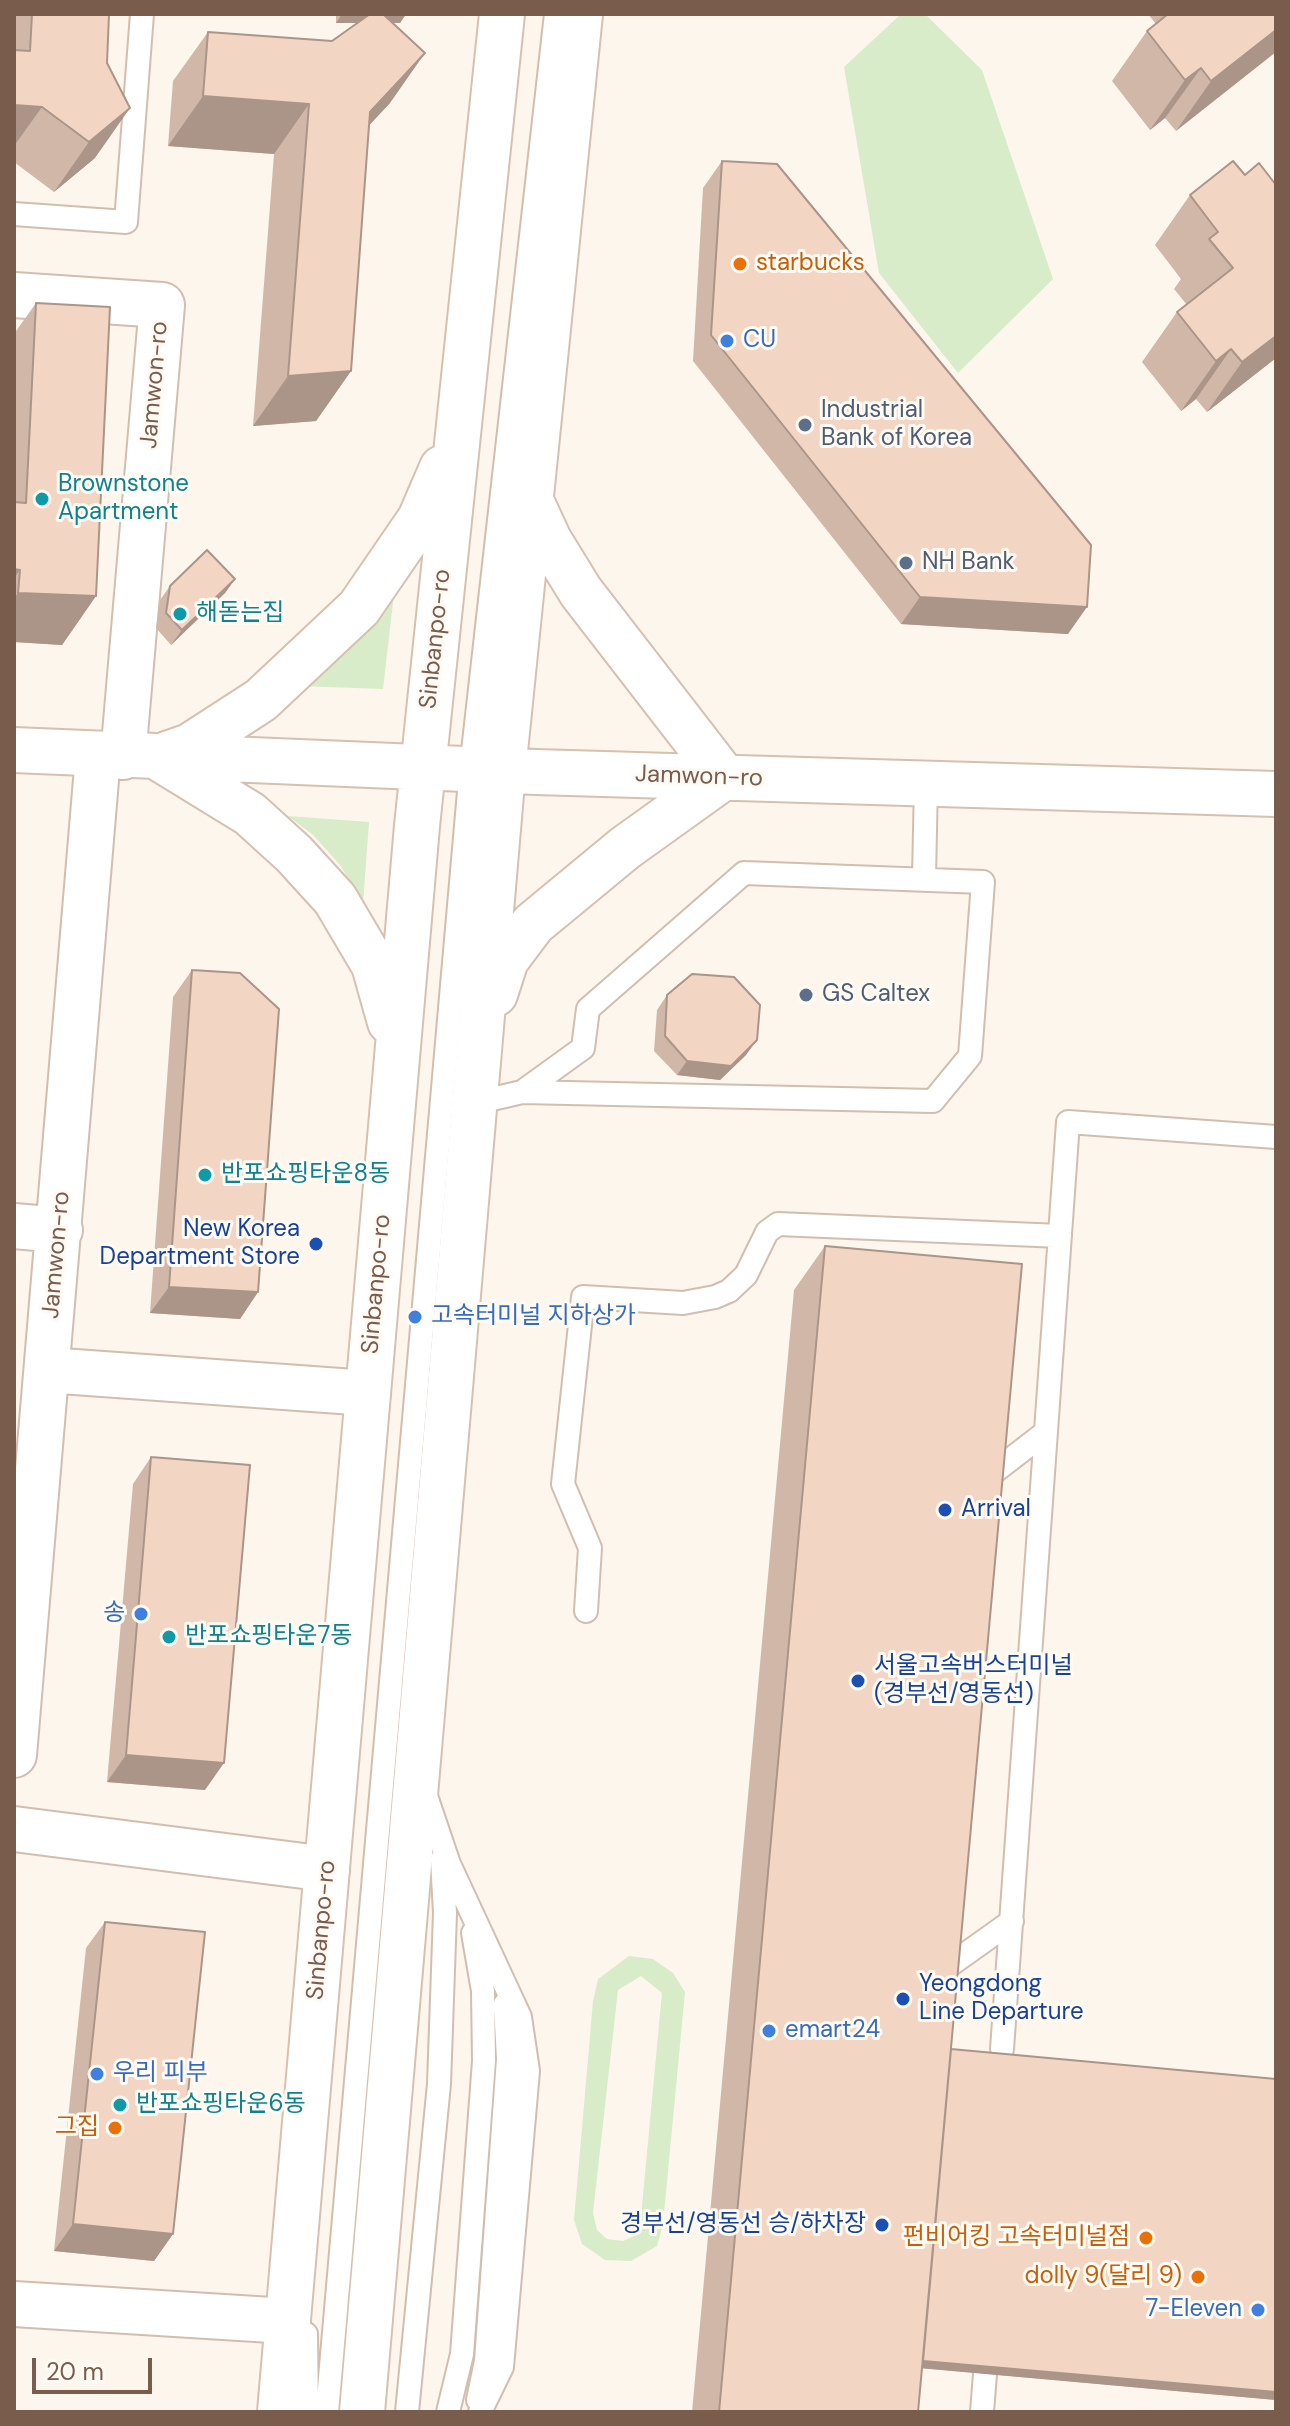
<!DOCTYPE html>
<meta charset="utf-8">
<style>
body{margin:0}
#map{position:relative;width:1290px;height:2426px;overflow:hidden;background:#fdf6ec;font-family:"DM Sans",sans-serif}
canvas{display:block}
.frame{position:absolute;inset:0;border:16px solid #7a5c4d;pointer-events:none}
.scale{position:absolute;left:32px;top:2358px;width:120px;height:36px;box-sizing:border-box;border:4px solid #7a5c4d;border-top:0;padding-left:10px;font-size:24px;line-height:28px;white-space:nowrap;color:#7a5c4d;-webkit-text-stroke:6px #fffaf3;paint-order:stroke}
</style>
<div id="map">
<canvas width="1290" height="2426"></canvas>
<div class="frame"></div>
<div class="scale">20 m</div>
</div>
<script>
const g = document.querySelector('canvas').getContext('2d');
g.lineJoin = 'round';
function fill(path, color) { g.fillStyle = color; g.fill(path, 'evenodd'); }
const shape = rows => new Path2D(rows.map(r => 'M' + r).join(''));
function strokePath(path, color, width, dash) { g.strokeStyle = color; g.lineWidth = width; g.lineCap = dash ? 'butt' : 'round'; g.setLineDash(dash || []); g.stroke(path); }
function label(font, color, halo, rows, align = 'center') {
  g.font = font + ' "DM Sans","Noto Sans KR",sans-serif'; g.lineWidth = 6; g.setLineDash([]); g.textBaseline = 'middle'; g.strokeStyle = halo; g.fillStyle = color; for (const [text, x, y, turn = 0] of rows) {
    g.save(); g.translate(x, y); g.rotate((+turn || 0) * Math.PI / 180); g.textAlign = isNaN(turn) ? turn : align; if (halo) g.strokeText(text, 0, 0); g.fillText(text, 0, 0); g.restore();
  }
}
fill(shape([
 [901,14,925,14,982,70,1053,279,958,373,879,273,844,67],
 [394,594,383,689,298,686],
 [288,816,369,822,363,904,340,865,313,835],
 [629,1956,653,1959,673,1973,685,1992,663,2224,657,2246,631,2261,605,2260,582,2244,574,2220,593,2001,598,1979],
 [641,1976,662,1993,640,2227,636,2235,623,2241,607,2239,597,2230,593,2213,618,1990]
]), '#d8ecc9');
const service = shape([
 [14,214,126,222,142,14],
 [744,873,983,882,970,1056,933,1101,522,1092,583,1048,588,1009,744,873],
 [924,878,926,782],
 [475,1103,522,1092],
 [981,1482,1046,1432],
 [586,1611,590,1548,563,1484,583,1297,683,1303,715,1297,729,1291,746,1275,767,1232,778,1224,1060,1236],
 [426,1796,449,1864,520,2017,528,2071,502,2367,480,2412],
 [936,1975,1012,1921],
 [1002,2049,1068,1122,1276,1137],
 [306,2334,307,2412],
 [478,2400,486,2361,508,2059,505,2004],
 [327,2412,471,769,556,14],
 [407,2412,439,2084,445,1913,442,1859],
 [448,2412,462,2354,484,2061,483,1991,473,1933],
 [982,2412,985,2374]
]);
const minor = shape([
 [14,295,162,305,123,757],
 [14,1226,60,1230],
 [47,1370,368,1393],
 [14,1755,98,756],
 [14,1829,327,1869],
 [14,2304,288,2321]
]);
const secondary = shape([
 [531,501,549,540,581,592,724,777],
 [14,750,536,772,1276,794],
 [167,754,190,746,261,700,359,608,420,519,442,468],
 [162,760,250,814,294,854,335,899,374,965,390,1022],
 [495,994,506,960,533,924,625,848,724,777],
 [280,2412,417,826,502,14],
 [362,2412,503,771,580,14]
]);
strokePath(service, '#d1beb0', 26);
strokePath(minor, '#d1beb0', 48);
strokePath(secondary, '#d6c0b0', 48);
strokePath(service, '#fff', 22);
strokePath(minor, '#fff', 44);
strokePath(secondary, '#fff', 44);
fill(shape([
 [14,14,109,14,95,158,54,192,14,162],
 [336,14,406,14,400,23,393,23,390,103,369,125,351,371,316,421,253,426,274,154,168,146,173,81,208,32,332,41,357,23,336,23],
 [1148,14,1276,14,1176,131,1165,118,1150,130,1112,81,1147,31,1156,24],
 [722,161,1068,634,901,624,693,361,703,188],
 [1245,175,1276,185,1276,358,1207,412,1196,399,1181,411,1142,362,1177,312,1187,305,1174,289,1181,279,1155,245,1190,195],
 [36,303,96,596,62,645,14,642,14,334],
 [235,579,225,593,171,645,156,628,160,600,170,586],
 [192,970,258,1292,240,1319,150,1313,173,997],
 [667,995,746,1055,720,1080,677,1075,654,1051,657,1010],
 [825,1246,951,2049,1276,2400,922,2368,918,2412,692,2412,794,1290],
 [151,1457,205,1790,107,1782,133,1484],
 [105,1922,173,2234,154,2261,54,2251,86,1948]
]), '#d1b7a8');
fill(shape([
 [342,14,406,14,400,23,336,23],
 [1276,30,1276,52,1176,131,1211,81],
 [425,53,390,103,335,162,370,112],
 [1201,68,1165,118,1150,130,1185,80],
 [203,96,309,104,274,154,168,146],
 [14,105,42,107,14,146],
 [130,108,95,158,54,192,89,142],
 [1276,336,1276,358,1207,412,1242,362],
 [1231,349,1196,399,1181,411,1216,361],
 [351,371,316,421,253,426,288,376],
 [14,569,20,570,14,578],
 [235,579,225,593,171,645,182,630],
 [18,593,96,596,62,645,14,642,14,599],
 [920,597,1087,607,1068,634,901,624],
 [757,1040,746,1055,720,1080,677,1075,687,1061],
 [169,1287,258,1292,240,1319,150,1313],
 [126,1755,224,1763,205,1790,107,1782],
 [73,2224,173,2234,154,2261,54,2251],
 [901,2359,1276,2392,1276,2400,896,2366]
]), '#aa9588');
const building = shape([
 [32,14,109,14,107,63,130,108,89,142,42,107,14,105,14,50,30,51,32,14],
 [370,14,383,14,425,53,370,112,351,371,288,376,309,104,203,96,208,32,332,41,370,14],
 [1168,14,1276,14,1276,30,1211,81,1201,68,1185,80,1147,31,1168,14],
 [722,161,777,164,1091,545,1087,607,920,597,711,335,722,161],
 [1233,161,1245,175,1259,163,1276,185,1276,336,1242,362,1231,349,1216,361,1177,312,1233,268,1209,239,1218,232,1190,195,1233,161],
 [36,303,110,307,96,596,18,593,20,570,14,569,14,502,26,503,36,303],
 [207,550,235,579,182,630,166,613,170,586,207,550],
 [192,970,240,973,279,1009,258,1292,169,1287,192,970],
 [692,974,734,977,760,1005,757,1040,731,1066,687,1061,665,1036,667,995,692,974],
 [825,1246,1022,1264,918,2412,719,2412,825,1246],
 [151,1457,250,1465,224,1763,126,1755,151,1457],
 [105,1922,205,1932,173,2234,73,2224,105,1922],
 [951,2049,1276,2079,1276,2392,923,2361,951,2049]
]);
fill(building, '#f3d5c3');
strokePath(building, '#aa9588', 2);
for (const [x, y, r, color] of [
 [740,264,8,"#e8710a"],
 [727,341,8,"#3f7fe0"],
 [805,425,8,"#5c6f8a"],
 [42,499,8,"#0f9aa8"],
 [906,563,8,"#5c6f8a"],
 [180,614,8,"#0f9aa8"],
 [806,995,8,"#5c6f8a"],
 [205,1175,8,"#0f9aa8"],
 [316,1244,8,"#1a4fb4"],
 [415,1317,8,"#3f7fe0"],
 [945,1510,8,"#1a4fb4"],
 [141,1614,8,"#3f7fe0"],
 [169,1637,8,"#0f9aa8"],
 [858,1681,8,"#1a4fb4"],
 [903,1999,8,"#1a4fb4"],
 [769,2031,8,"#3f7fe0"],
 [97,2074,8,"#3f7fe0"],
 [120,2105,8,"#0f9aa8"],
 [115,2128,8,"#e8710a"],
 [882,2225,8,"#1a4fb4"],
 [1146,2238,8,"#e8710a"],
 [1198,2277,8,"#e8710a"],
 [1258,2310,8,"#3f7fe0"]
]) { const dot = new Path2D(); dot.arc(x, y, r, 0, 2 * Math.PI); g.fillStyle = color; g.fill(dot); strokePath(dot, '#fffaf3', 3); }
label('24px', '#c56008', '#fffaf3', [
 ["starbucks",756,264,"left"],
 ["그집",99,2128],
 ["펀비어킹 고속터미널점",1130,2238],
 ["dolly 9(달리 9)",1182,2277]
], 'right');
label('24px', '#366cbe', '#fffaf3', [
 ["CU",743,341],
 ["고속터미널 지하상가",431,1317],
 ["송",125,1614,"right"],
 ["emart24",785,2031],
 ["우리 피부",113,2074],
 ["7-Eleven",1242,2310,"right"]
], 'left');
label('24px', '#7a5c4d', '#fffaf3', [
 ["Jamwon-ro",155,385,-85],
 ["Sinbanpo-ro",436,639,-84],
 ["Jamwon-ro",699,777,2],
 ["Jamwon-ro",57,1255,-85],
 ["Sinbanpo-ro",377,1284,-85],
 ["Sinbanpo-ro",322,1930,-85]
]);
label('24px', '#4e5e75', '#fffaf3', [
 ["Industrial",821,411],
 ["Bank of Korea",821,439],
 ["NH Bank",922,563],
 ["GS Caltex",822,995]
], 'left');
label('24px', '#0d838f', '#fffaf3', [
 ["Brownstone",58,485],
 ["Apartment",58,513],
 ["해돋는집",196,614],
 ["반포쇼핑타운8동",221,1175],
 ["반포쇼핑타운7동",185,1637],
 ["반포쇼핑타운6동",136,2105]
], 'left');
label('24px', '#164399', '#fffaf3', [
 ["New Korea",300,1230,"right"],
 ["Department Store",300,1258,"right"],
 ["Arrival",961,1510],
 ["서울고속버스터미널",874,1667],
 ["(경부선/영동선)",874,1695],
 ["Yeongdong",919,1985],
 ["Line Departure",919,2013],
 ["경부선/영동선 승/하차장",866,2225,"right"]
], 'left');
</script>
